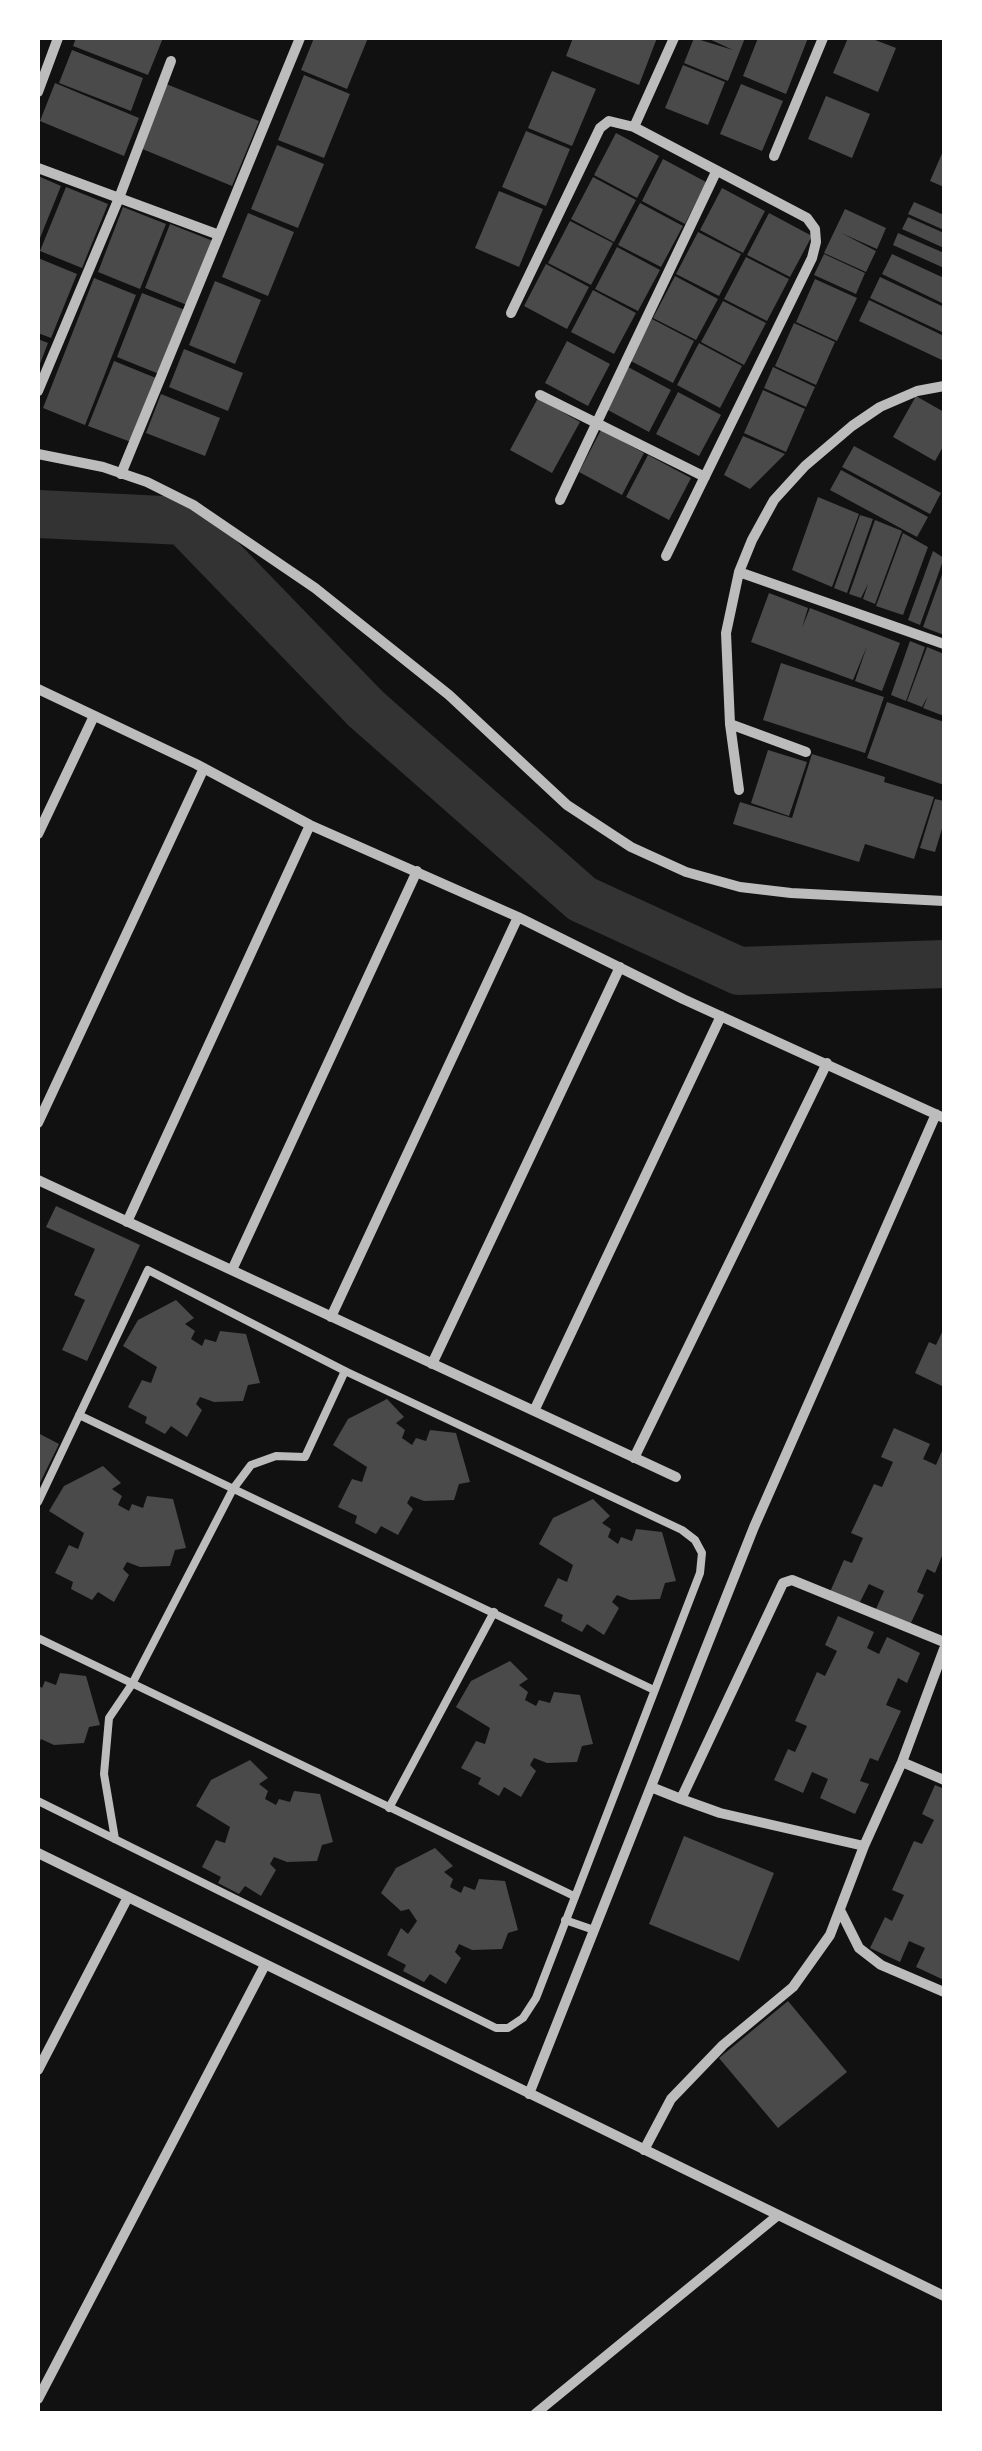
<!DOCTYPE html>
<style>
body{margin:0}
#map{position:relative;width:982px;height:2451px;overflow:hidden;background:#111;font-family:"Fira Sans",sans-serif}
canvas{display:block}
.frame{position:absolute;inset:0;border:40px solid #fff;pointer-events:none}
</style>
<div id="map">
<canvas width="982" height="2451"></canvas>
<div class="frame"></div>
</div>
<script>
const g = document.querySelector('canvas').getContext('2d');
g.lineJoin = 'round';
const shape = rows => new Path2D(rows.map(r => 'M' + r).join(''));
function strokePath(path, color, width, dash) { g.strokeStyle = color; g.lineWidth = width; g.lineCap = dash ? 'butt' : 'round'; g.setLineDash(dash || []); g.stroke(path); }
function fill(path, color) { g.fillStyle = color; g.fill(path, 'evenodd'); }
strokePath(shape([
 [38,514,184,521,366,709,582,899,739,971,944,964]
]), '#333', 48);
fill(shape([
 [76,38,163,38,148,75,73,46],
 [314,38,368,38,347,89,301,70],
 [573,38,657,38,639,85,566,56],
 [694,38,733,50,707,38,745,38,728,81,684,63],
 [758,38,808,38,786,94,743,76],
 [848,38,870,38,896,48,878,92,833,73],
 [72,50,143,78,131,111,59,83],
 [683,65,725,82,708,125,665,108],
 [552,71,596,89,572,146,528,128],
 [304,75,350,94,324,158,278,140],
 [55,83,139,118,124,156,40,121],
 [166,84,259,121,232,186,140,148],
 [741,84,783,101,762,151,720,134],
 [826,96,870,114,852,158,808,139],
 [526,131,570,149,546,206,502,187],
 [616,133,659,156,637,198,594,175],
 [277,145,324,164,298,228,251,209],
 [944,149,944,187,930,181],
 [663,159,706,182,685,224,642,201],
 [38,176,61,186,38,243],
 [593,177,636,200,614,242,571,219],
 [66,187,108,204,82,268,40,251],
 [722,188,765,211,743,253,700,230],
 [499,191,543,209,519,267,475,248],
 [914,202,944,215,944,230,908,214],
 [640,203,683,226,661,267,618,245],
 [123,207,166,224,140,289,98,272],
 [845,209,886,228,877,249,841,233,876,251,866,272,824,253],
 [248,213,294,232,268,296,222,277],
 [769,213,812,236,790,277,747,255],
 [908,217,944,233,944,248,902,229],
 [570,221,613,243,591,285,548,263],
 [170,224,213,241,187,305,145,288],
 [698,232,741,254,719,296,676,274],
 [898,233,944,253,944,268,893,245],
 [617,247,660,270,638,311,595,289],
 [824,254,865,273,856,294,814,275],
 [892,254,944,278,944,304,882,274],
 [746,257,789,279,767,321,724,299],
 [38,258,77,274,51,338,38,333],
 [546,264,589,287,567,329,524,306],
 [675,276,718,299,696,340,653,318],
 [880,277,944,307,944,333,870,298],
 [94,278,136,295,85,425,43,408],
 [815,279,857,298,837,341,796,322],
 [215,281,261,300,235,364,189,345],
 [593,290,636,313,614,354,571,332],
 [142,293,185,310,159,374,117,357],
 [869,300,944,336,944,361,859,321],
 [723,301,766,323,744,365,701,342],
 [652,319,694,341,673,383,629,360],
 [794,323,835,342,816,385,775,366],
 [38,339,48,343,38,369],
 [567,341,610,364,588,406,545,383],
 [699,343,742,366,720,408,677,385],
 [184,349,243,373,228,411,169,387],
 [114,361,156,378,131,442,88,426],
 [628,367,671,390,649,432,606,409],
 [773,367,815,387,806,407,764,388],
 [763,390,805,409,786,452,744,433],
 [678,392,721,415,699,456,656,434],
 [161,394,220,418,205,456,146,433],
 [916,396,944,412,944,445,935,461,893,437],
 [538,398,580,422,552,473,510,450],
 [601,430,644,453,622,495,579,472],
 [743,436,785,454,750,489,724,475],
 [854,446,941,493,930,514,842,467],
 [648,455,691,478,669,520,626,497],
 [841,470,928,517,917,537,830,490],
 [818,497,859,514,832,587,792,570],
 [860,515,873,519,847,593,834,588],
 [875,520,902,531,875,604,863,599,868,584,861,598,849,594],
 [903,533,928,547,903,615,876,606],
 [933,551,944,558,920,625,908,620],
 [944,569,944,635,923,627],
 [769,593,808,608,802,628,810,608,900,643,882,691,855,681,867,646,853,680,751,642],
 [910,641,925,647,906,701,891,695],
 [927,647,944,654,944,716,923,708,928,696,922,707,907,701],
 [781,663,884,697,865,753,763,720],
 [887,702,944,722,944,785,867,758],
 [768,750,807,762,789,816,751,803],
 [812,754,885,777,884,782,934,797,914,859,865,844,859,862,733,824,740,802,792,818],
 [935,799,944,801,944,822,935,852,920,848],
 [56,1206,140,1245,87,1361,62,1350,85,1300,74,1295,95,1249,46,1227],
 [176,1300,194,1318,185,1324,195,1331,191,1339,202,1346,205,1339,216,1342,220,1331,246,1334,260,1383,248,1385,243,1401,214,1402,200,1397,196,1404,202,1410,187,1437,171,1426,165,1434,145,1423,147,1417,128,1407,142,1380,151,1383,157,1367,123,1346,138,1320],
 [944,1328,944,1387,915,1373,929,1342,936,1345],
 [387,1399,404,1417,396,1423,405,1430,402,1438,412,1445,416,1438,426,1441,430,1430,456,1433,470,1482,459,1484,454,1500,424,1501,411,1496,407,1503,413,1509,398,1535,381,1526,376,1534,355,1523,357,1516,338,1507,352,1479,362,1482,367,1467,333,1445,348,1419],
 [894,1428,930,1444,923,1459,936,1465,944,1446,944,1551,935,1573,927,1569,917,1592,924,1595,910,1625,876,1609,884,1591,869,1584,859,1604,830,1592,844,1560,852,1563,863,1538,851,1533,874,1484,882,1487,893,1462,881,1457],
 [38,1433,59,1444,38,1487],
 [103,1466,121,1483,112,1489,122,1496,118,1505,129,1511,132,1504,143,1508,147,1496,173,1499,186,1548,175,1550,170,1566,140,1567,127,1562,123,1569,129,1575,114,1602,98,1592,92,1600,71,1589,73,1582,55,1573,69,1545,78,1549,84,1533,49,1511,64,1486],
 [593,1499,610,1516,602,1523,611,1529,608,1537,618,1544,621,1537,632,1541,636,1529,662,1532,676,1581,665,1583,660,1599,630,1600,617,1595,612,1602,619,1608,604,1635,587,1624,582,1632,561,1621,563,1615,544,1606,558,1578,567,1582,573,1565,539,1544,553,1518],
 [838,1616,874,1632,867,1648,879,1654,887,1637,920,1653,907,1683,898,1678,886,1705,901,1711,878,1761,870,1758,860,1781,869,1784,855,1814,820,1798,828,1779,812,1772,803,1793,774,1780,788,1749,795,1752,807,1726,795,1721,817,1672,825,1676,837,1651,825,1645],
 [510,1661,528,1679,519,1685,528,1692,525,1700,536,1706,539,1700,550,1703,554,1692,580,1695,593,1744,582,1746,577,1762,547,1763,534,1758,530,1765,536,1771,521,1797,504,1787,499,1796,478,1784,481,1778,461,1768,476,1741,485,1744,490,1728,456,1707,471,1681],
 [60,1673,86,1676,100,1725,89,1727,84,1743,54,1745,41,1739,38,1745,38,1685,42,1688,45,1681,56,1685],
 [250,1760,268,1778,259,1784,268,1791,265,1799,276,1805,279,1799,290,1802,294,1791,320,1794,333,1842,322,1845,317,1861,287,1862,274,1857,270,1864,276,1870,261,1896,245,1886,239,1894,218,1883,221,1877,202,1867,216,1840,225,1843,230,1827,196,1806,211,1780],
 [935,1785,944,1789,944,1980,916,1967,925,1948,909,1941,900,1962,870,1948,885,1917,892,1921,904,1895,892,1890,914,1841,922,1844,934,1820,922,1814],
 [684,1836,774,1873,739,1961,649,1924],
 [435,1848,453,1866,444,1872,453,1879,450,1887,461,1893,464,1886,475,1890,479,1879,505,1881,518,1930,508,1933,502,1949,472,1950,459,1944,455,1952,461,1958,446,1984,430,1974,424,1982,403,1971,406,1965,387,1955,401,1928,408,1934,417,1921,409,1909,401,1911,381,1893,396,1868],
 [788,2001,847,2072,778,2128,719,2058]
]), '#4a4a4a');
strokePath(shape([
 [79,1415,654,1690],
 [38,1502,148,1270,345,1371,682,1530,695,1540,702,1553,700,1573,536,1998,523,2018,508,2028,496,2028,38,1801],
 [38,1638,574,1896],
 [389,1808,494,1612],
 [115,1839,104,1774,109,1718,132,1684,233,1489,251,1465,276,1456,305,1457,345,1371],
 [565,1920,594,1930]
]), '#bcbcbc', 8);
strokePath(shape([
 [38,92,58,38],
 [634,127,674,38],
 [774,156,823,38],
 [38,168,219,235],
 [511,313,600,128,609,121,634,127,807,218,815,229,816,242,812,258,666,556],
 [38,391,119,198,171,61],
 [540,395,705,477],
 [38,454,103,467,147,482,193,505,315,588,449,695,567,805,631,847,686,872,740,887,791,893,944,901],
 [121,474,300,38],
 [560,500,716,172],
 [739,572,944,644],
 [38,689,196,764,310,825,518,917,683,999,944,1118],
 [730,724,806,752],
 [739,790,730,724,726,633,739,572,752,540,774,500,805,466,852,426,880,407,917,391,944,386],
 [38,834,94,716],
 [38,1123,204,768],
 [38,1180,676,1477],
 [127,1222,310,825],
 [232,1270,417,871],
 [331,1317,518,917],
 [432,1364,620,967],
 [534,1411,721,1016],
 [634,1458,827,1063],
 [902,1762,944,1780],
 [651,1787,681,1799],
 [864,1846,720,1813,681,1799,783,1583,792,1580,944,1642],
 [38,1853,944,2296],
 [841,1912,859,1948,881,1965,944,1992],
 [38,2070,128,1897],
 [529,2094,754,1527,936,1114],
 [644,2150,671,2099,723,2045,793,1987,830,1935,864,1846,902,1762,944,1649],
 [38,2399,265,1965],
 [535,2414,777,2216]
]), '#bcbcbc', 10);
</script>
